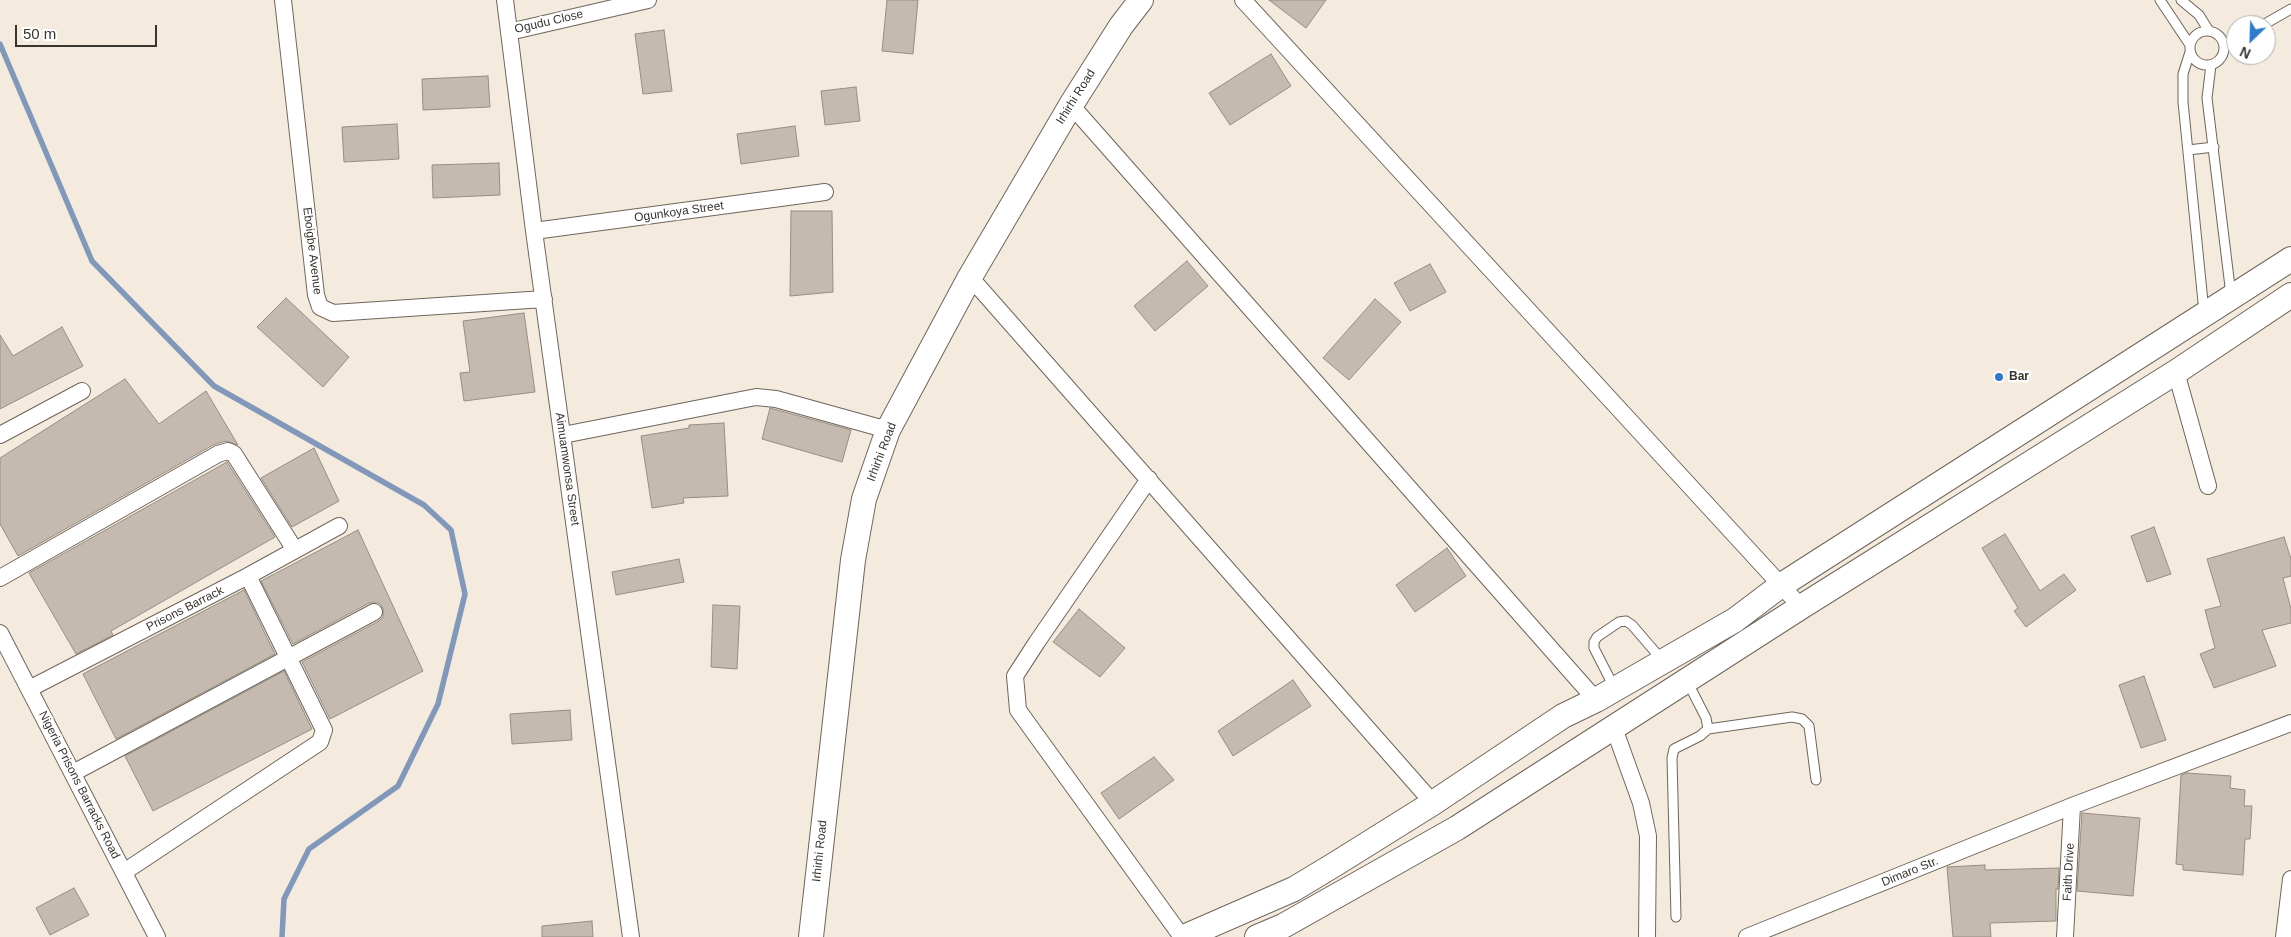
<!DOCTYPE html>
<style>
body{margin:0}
#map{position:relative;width:2291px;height:937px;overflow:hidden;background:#f5eade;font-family:Arial,sans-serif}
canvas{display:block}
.north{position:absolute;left:2226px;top:15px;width:50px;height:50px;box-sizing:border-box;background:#fff;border:1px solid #afaeac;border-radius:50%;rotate:204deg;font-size:14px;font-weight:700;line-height:20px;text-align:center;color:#383430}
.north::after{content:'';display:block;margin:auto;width:18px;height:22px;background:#2d7aca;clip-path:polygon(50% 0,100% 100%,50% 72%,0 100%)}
.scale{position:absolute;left:15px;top:25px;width:142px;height:22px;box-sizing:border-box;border:2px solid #383430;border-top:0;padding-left:6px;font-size:15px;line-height:18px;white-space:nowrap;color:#383430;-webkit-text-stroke:4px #fff;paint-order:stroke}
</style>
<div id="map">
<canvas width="2291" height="937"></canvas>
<div class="north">N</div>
<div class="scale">50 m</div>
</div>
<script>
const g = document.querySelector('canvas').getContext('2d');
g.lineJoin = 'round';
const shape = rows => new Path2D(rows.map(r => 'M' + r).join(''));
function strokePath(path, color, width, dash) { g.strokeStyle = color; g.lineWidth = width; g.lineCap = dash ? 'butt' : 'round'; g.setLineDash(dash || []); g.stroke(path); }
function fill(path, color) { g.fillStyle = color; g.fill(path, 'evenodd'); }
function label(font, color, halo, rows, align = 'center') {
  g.font = font + ' Arial,sans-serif'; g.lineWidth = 4.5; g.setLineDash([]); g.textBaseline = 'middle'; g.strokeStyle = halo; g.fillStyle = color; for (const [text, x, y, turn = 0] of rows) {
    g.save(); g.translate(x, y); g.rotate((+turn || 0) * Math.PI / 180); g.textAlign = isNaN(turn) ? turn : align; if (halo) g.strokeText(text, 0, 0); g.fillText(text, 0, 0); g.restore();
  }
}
strokePath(shape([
 [0,44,92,261,214,386,424,505,451,530,465,594,438,704,398,786,309,849,284,899,282,937]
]), '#8198bb', 5.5);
const building = shape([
 [887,0,918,0,913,54,882,51,887,0],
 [1269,0,1326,0,1306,28,1269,0],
 [664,30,672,91,643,94,635,34,664,30],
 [1271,54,1291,86,1230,125,1209,93,1271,54],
 [488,76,490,107,423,110,422,79,488,76],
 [856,87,860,121,825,125,821,91,856,87],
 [397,124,399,159,344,162,342,127,397,124],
 [795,126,799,156,741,164,737,134,795,126],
 [499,163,500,195,433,198,432,165,499,163],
 [791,211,832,211,833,292,790,296,791,211],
 [1187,261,1208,286,1155,331,1134,306,1187,261],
 [1430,264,1446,292,1410,311,1394,283,1430,264],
 [286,298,349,357,323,387,257,327,286,298],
 [1375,299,1401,322,1349,380,1323,358,1375,299],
 [524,313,535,392,464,401,460,373,470,372,463,321,524,313],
 [62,327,83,366,0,409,0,335,13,356,62,327],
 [125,379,159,424,206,391,238,445,226,441,213,445,18,556,0,524,0,458,125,379],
 [770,408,851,430,842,462,762,439,770,408],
 [724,423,728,496,683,498,684,503,652,508,641,436,689,428,689,425,724,423],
 [314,448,339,501,292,527,261,478,314,448],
 [227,462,275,537,111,631,113,635,76,654,29,573,227,462],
 [2154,527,2171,574,2147,582,2131,536,2154,527],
 [358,530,423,671,330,719,302,662,379,621,383,617,383,608,379,603,369,603,293,644,261,581,358,530],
 [2005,534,2040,591,2064,574,2076,590,2026,627,2014,611,2018,608,1982,548,2005,534],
 [2284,537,2291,559,2291,576,2283,578,2291,609,2291,623,2262,630,2276,666,2214,688,2200,654,2215,648,2205,610,2221,606,2207,559,2284,537],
 [1447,548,1466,576,1415,612,1396,585,1447,548],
 [679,559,684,582,616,595,612,572,679,559],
 [244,590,275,654,116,739,83,674,244,590],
 [713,605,740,606,737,669,711,667,713,605],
 [1079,609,1125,648,1100,677,1053,642,1079,609],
 [284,671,312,729,153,811,125,756,284,671],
 [2144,676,2166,740,2141,748,2119,685,2144,676],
 [1293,680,1311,706,1233,756,1218,731,1293,680],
 [570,710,572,740,512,744,510,714,570,710],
 [1154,757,1174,780,1119,819,1101,793,1154,757],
 [2187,773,2231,776,2230,788,2245,790,2244,806,2252,806,2250,839,2245,839,2243,875,2183,870,2183,865,2176,864,2181,775,2187,773],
 [2082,813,2140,818,2133,896,2077,891,2082,813],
 [1985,865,1985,870,2059,868,2058,889,2056,889,2056,921,1990,923,1991,937,1953,937,1947,867,1985,865],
 [74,888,89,915,50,935,36,908,74,888],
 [592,921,593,937,542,937,542,926,592,921]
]);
fill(building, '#c5baaf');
strokePath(building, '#978d82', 1);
const lane = shape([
 [2160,0,2190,45],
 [2181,0,2199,15,2209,31],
 [2263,25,2291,9],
 '2190 48a17 17 0 1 1 34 0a17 17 0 1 1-34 0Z',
 [2224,44,2236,38],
 [2190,52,2183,74,2183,102,2204,312],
 [2211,65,2207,98,2231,295],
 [2188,150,2214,147],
 [1615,689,1594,648,1594,642,1597,637,1619,622,1626,621,1632,625,1663,661],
 [1708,729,1792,717,1802,719,1809,726,1816,780],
 [1676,917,1672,758,1674,749,1700,736,1708,729,1706,718,1687,681]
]);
const street = shape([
 [283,0,316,295,320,307,333,313,544,299],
 [505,0,534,231,631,937],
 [1243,0,1801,607],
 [509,32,648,0],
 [1071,105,1596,700],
 [534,231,825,192],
 [970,277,1433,803],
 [2176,372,2208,486],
 [0,435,82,391],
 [563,435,756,397,776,399,888,430],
 [1149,479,1037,642,1015,676,1018,710,1182,937],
 [0,578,218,454,228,451,234,454,295,550],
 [0,633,157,937],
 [29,689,248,576,339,526],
 [1614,728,1641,803,1648,836,1647,937],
 [73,773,374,612],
 [124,872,320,742,324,730,248,576],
 [1747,937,2072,806,2291,723],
 [2065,937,2072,806],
 [2284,937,2291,879]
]);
const secondary = shape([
 [811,937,853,560,864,499,888,430,970,277,1071,105,1121,26,1141,0],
 [1184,937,1294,889,1337,863,1433,803,1563,716,1596,700,1735,620,1780,586,2291,259],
 [1257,937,1283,926,1457,828,1801,607,2176,372,2291,295]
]);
strokePath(lane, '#6f655b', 11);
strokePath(street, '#6f655b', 18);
strokePath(secondary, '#6f655b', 26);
strokePath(lane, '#fff', 9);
strokePath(street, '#fff', 16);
strokePath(secondary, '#fff', 24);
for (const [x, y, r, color] of [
 [1999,377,5,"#2d7aca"]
]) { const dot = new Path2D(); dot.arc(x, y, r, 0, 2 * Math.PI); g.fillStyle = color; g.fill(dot); strokePath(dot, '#fff', 2); }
label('12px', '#383430', '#fff', [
 ["Ogudu Close",549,22,-13],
 ["Irhirhi Road",1076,97,-58],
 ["Ogunkoya Street",679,212,-8],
 ["Eboigbe Avenue",312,251,83],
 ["Irhirhi Road",882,452,-69],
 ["Aimuamwonsa Street",567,469,82],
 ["Prisons Barrack",185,609,-27],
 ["Nigeria Prisons Barracks Road",79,785,63],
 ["Irhirhi Road",820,851,-84],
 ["Dimaro Str.",1910,872,-22],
 ["Faith Drive",2069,872,-87]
]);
label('bold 12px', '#383430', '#fff', [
 ["Bar",2009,377]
], 'left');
</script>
